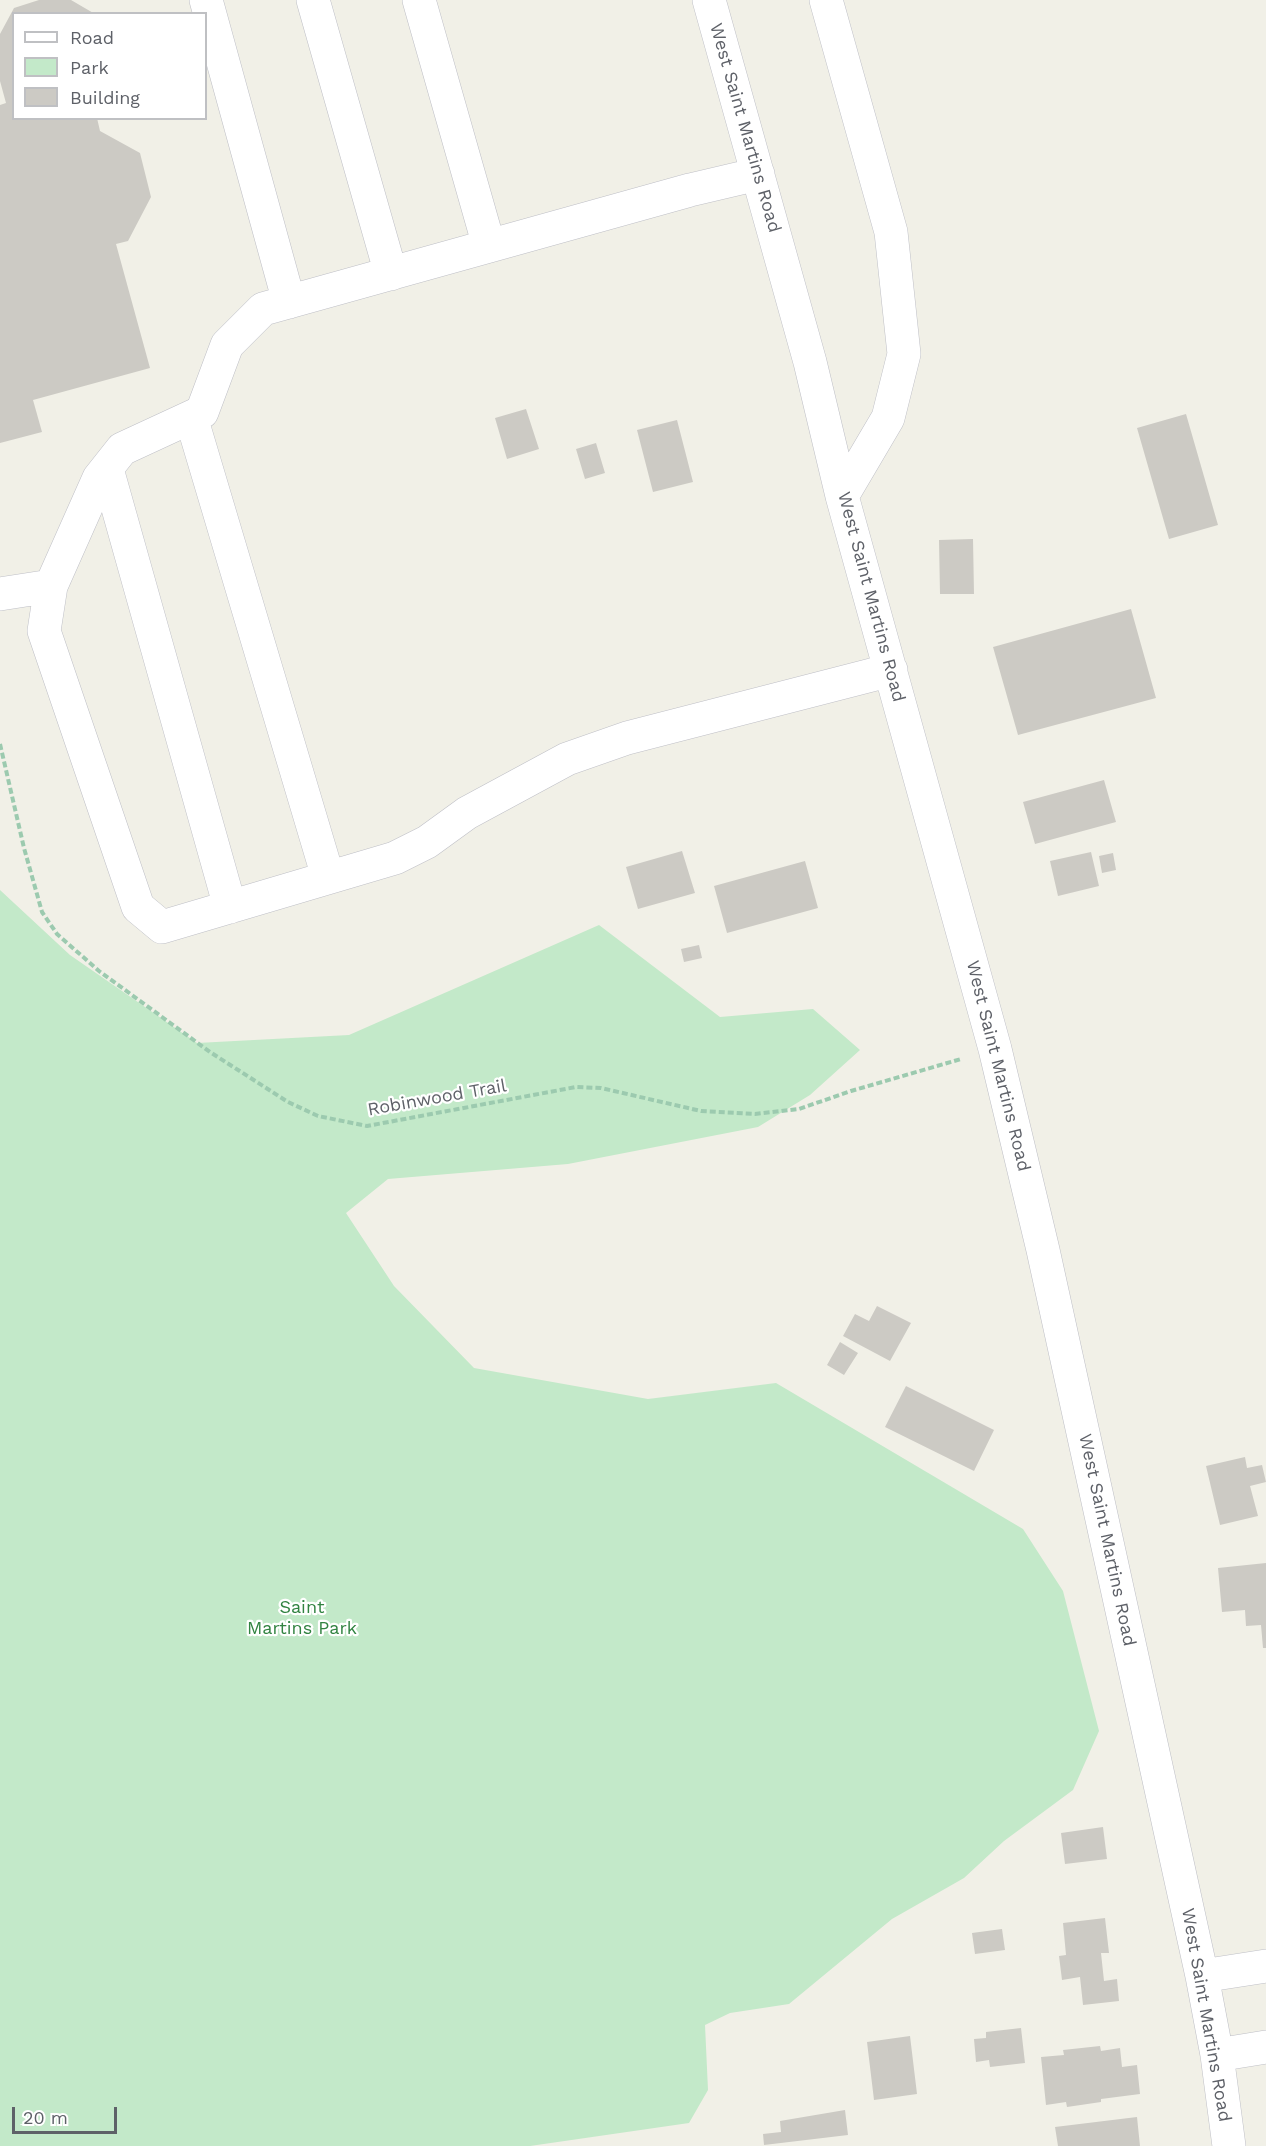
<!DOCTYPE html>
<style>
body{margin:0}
#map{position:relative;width:1266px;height:2146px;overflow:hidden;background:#f1f0e7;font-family:"Work Sans",sans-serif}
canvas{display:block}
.legend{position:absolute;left:12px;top:12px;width:195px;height:108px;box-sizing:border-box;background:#fff;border:2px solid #bfc0c3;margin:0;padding:8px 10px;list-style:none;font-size:18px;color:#5e6168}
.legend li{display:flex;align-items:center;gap:12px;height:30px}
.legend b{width:30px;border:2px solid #bfc0c3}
.scale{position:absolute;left:12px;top:2107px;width:105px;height:27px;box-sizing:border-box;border:3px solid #5e6168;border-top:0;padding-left:8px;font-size:18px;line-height:21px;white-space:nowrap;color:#5e6168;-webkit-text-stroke:4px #fff;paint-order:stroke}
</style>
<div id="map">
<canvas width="1266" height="2146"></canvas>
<ul class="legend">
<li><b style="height:8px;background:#fff"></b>Road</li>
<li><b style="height:16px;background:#c3e9c9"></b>Park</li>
<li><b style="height:16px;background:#cccac4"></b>Building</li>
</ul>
<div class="scale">20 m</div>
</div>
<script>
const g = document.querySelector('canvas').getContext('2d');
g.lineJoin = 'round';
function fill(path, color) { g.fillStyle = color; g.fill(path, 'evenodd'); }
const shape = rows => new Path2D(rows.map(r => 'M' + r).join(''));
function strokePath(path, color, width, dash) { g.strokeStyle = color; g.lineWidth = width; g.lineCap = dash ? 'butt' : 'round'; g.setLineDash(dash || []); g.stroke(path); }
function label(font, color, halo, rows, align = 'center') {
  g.font = font + ' "Work Sans",sans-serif'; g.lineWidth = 4.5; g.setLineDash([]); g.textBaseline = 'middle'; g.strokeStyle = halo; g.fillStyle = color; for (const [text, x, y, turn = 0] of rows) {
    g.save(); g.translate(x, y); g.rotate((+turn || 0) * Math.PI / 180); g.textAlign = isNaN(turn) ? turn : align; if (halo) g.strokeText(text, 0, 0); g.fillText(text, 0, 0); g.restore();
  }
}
fill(shape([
 [0,890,70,955,197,1043,349,1035,599,925,720,1017,813,1009,860,1050,810,1095,758,1127,568,1164,388,1179,346,1213,394,1286,474,1368,648,1399,776,1383,1023,1529,1063,1591,1099,1731,1073,1790,1004,1841,964,1878,892,1919,789,2004,730,2013,705,2025,708,2090,689,2123,530,2146,0,2146]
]), '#c3e9c9');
fill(shape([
 [39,0,71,0,95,14,14,14,14,118,97,118,100,131,140,153,151,197,128,241,116,244,150,368,33,400,42,432,0,443,0,105,6,103,0,81,0,34,14,8],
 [526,409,539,449,507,459,495,418],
 [1186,414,1218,525,1169,539,1137,428],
 [677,420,693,482,653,492,637,430],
 [596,443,605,473,585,479,576,449],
 [973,539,974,594,940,594,939,540],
 [1131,609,1156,698,1018,735,993,647],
 [1104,780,1116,822,1035,844,1023,802],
 [682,851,695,893,638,909,626,867],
 [1091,852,1099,886,1058,896,1050,861],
 [1113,853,1116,870,1102,873,1099,856],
 [805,861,818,908,727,933,714,886],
 [699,945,702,958,684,962,681,949],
 [877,1306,911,1323,890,1361,843,1336,855,1314,869,1321],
 [840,1342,858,1353,844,1375,827,1365],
 [906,1386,994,1430,974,1471,885,1427],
 [1245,1457,1247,1468,1262,1465,1266,1482,1250,1486,1258,1516,1220,1525,1206,1466],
 [1266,1563,1266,1648,1263,1648,1261,1625,1246,1626,1245,1610,1222,1612,1218,1568],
 [1103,1827,1107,1859,1065,1864,1061,1833],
 [1105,1918,1109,1953,1101,1953,1104,1981,1117,1979,1119,2001,1083,2005,1080,1977,1062,1980,1059,1956,1066,1955,1063,1923],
 [1002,1929,1005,1950,975,1954,972,1933],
 [1021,2028,1025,2063,990,2067,989,2060,976,2062,974,2039,986,2038,986,2032],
 [910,2036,917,2094,874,2100,867,2042],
 [1100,2046,1101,2051,1120,2048,1122,2067,1137,2065,1140,2094,1101,2099,1101,2102,1067,2107,1066,2102,1046,2105,1041,2057,1064,2055,1063,2050],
 [845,2110,848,2135,764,2145,763,2134,781,2132,780,2121],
 [1137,2117,1140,2146,1058,2146,1055,2127]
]), '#cccac4');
const minor = shape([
 [206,0,289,302],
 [313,0,391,274],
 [419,0,489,246],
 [709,0,810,362,842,496,995,1049,1043,1250,1202,1976,1217,2055,1229,2146],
 [826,0,891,232,904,354,888,418,842,496],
 [191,417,328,877],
 [107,469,230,907],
 [51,586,44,631,138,907,162,927,395,858,427,842,467,813,567,759,627,738,891,670],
 [0,594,51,586,99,478,122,449,202,412,227,345,263,309,690,190,758,174],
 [1202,1976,1266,1966],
 [1217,2055,1266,2047]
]);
strokePath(minor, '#bebfc6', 34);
strokePath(shape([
 [0,744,24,848,42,912,57,934,99,971,210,1052,288,1102,318,1116,367,1126,576,1087,601,1088,701,1111,755,1114,799,1109,851,1091,961,1059]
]), '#9ccaaf', 4, [6, 3]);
strokePath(minor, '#fff', 33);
label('18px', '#5e6168', '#fff', [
 ["West Saint Martins Road",745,128,74],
 ["West Saint Martins Road",871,597,75],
 ["West Saint Martins Road",998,1066,76],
 ["Robinwood Trail",437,1098,-10],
 ["West Saint Martins Road",1107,1540,78],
 ["West Saint Martins Road",1206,2015,80]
]);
label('18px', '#318341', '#fff', [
 ["Saint",302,1608],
 ["Martins Park",302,1629]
]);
</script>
